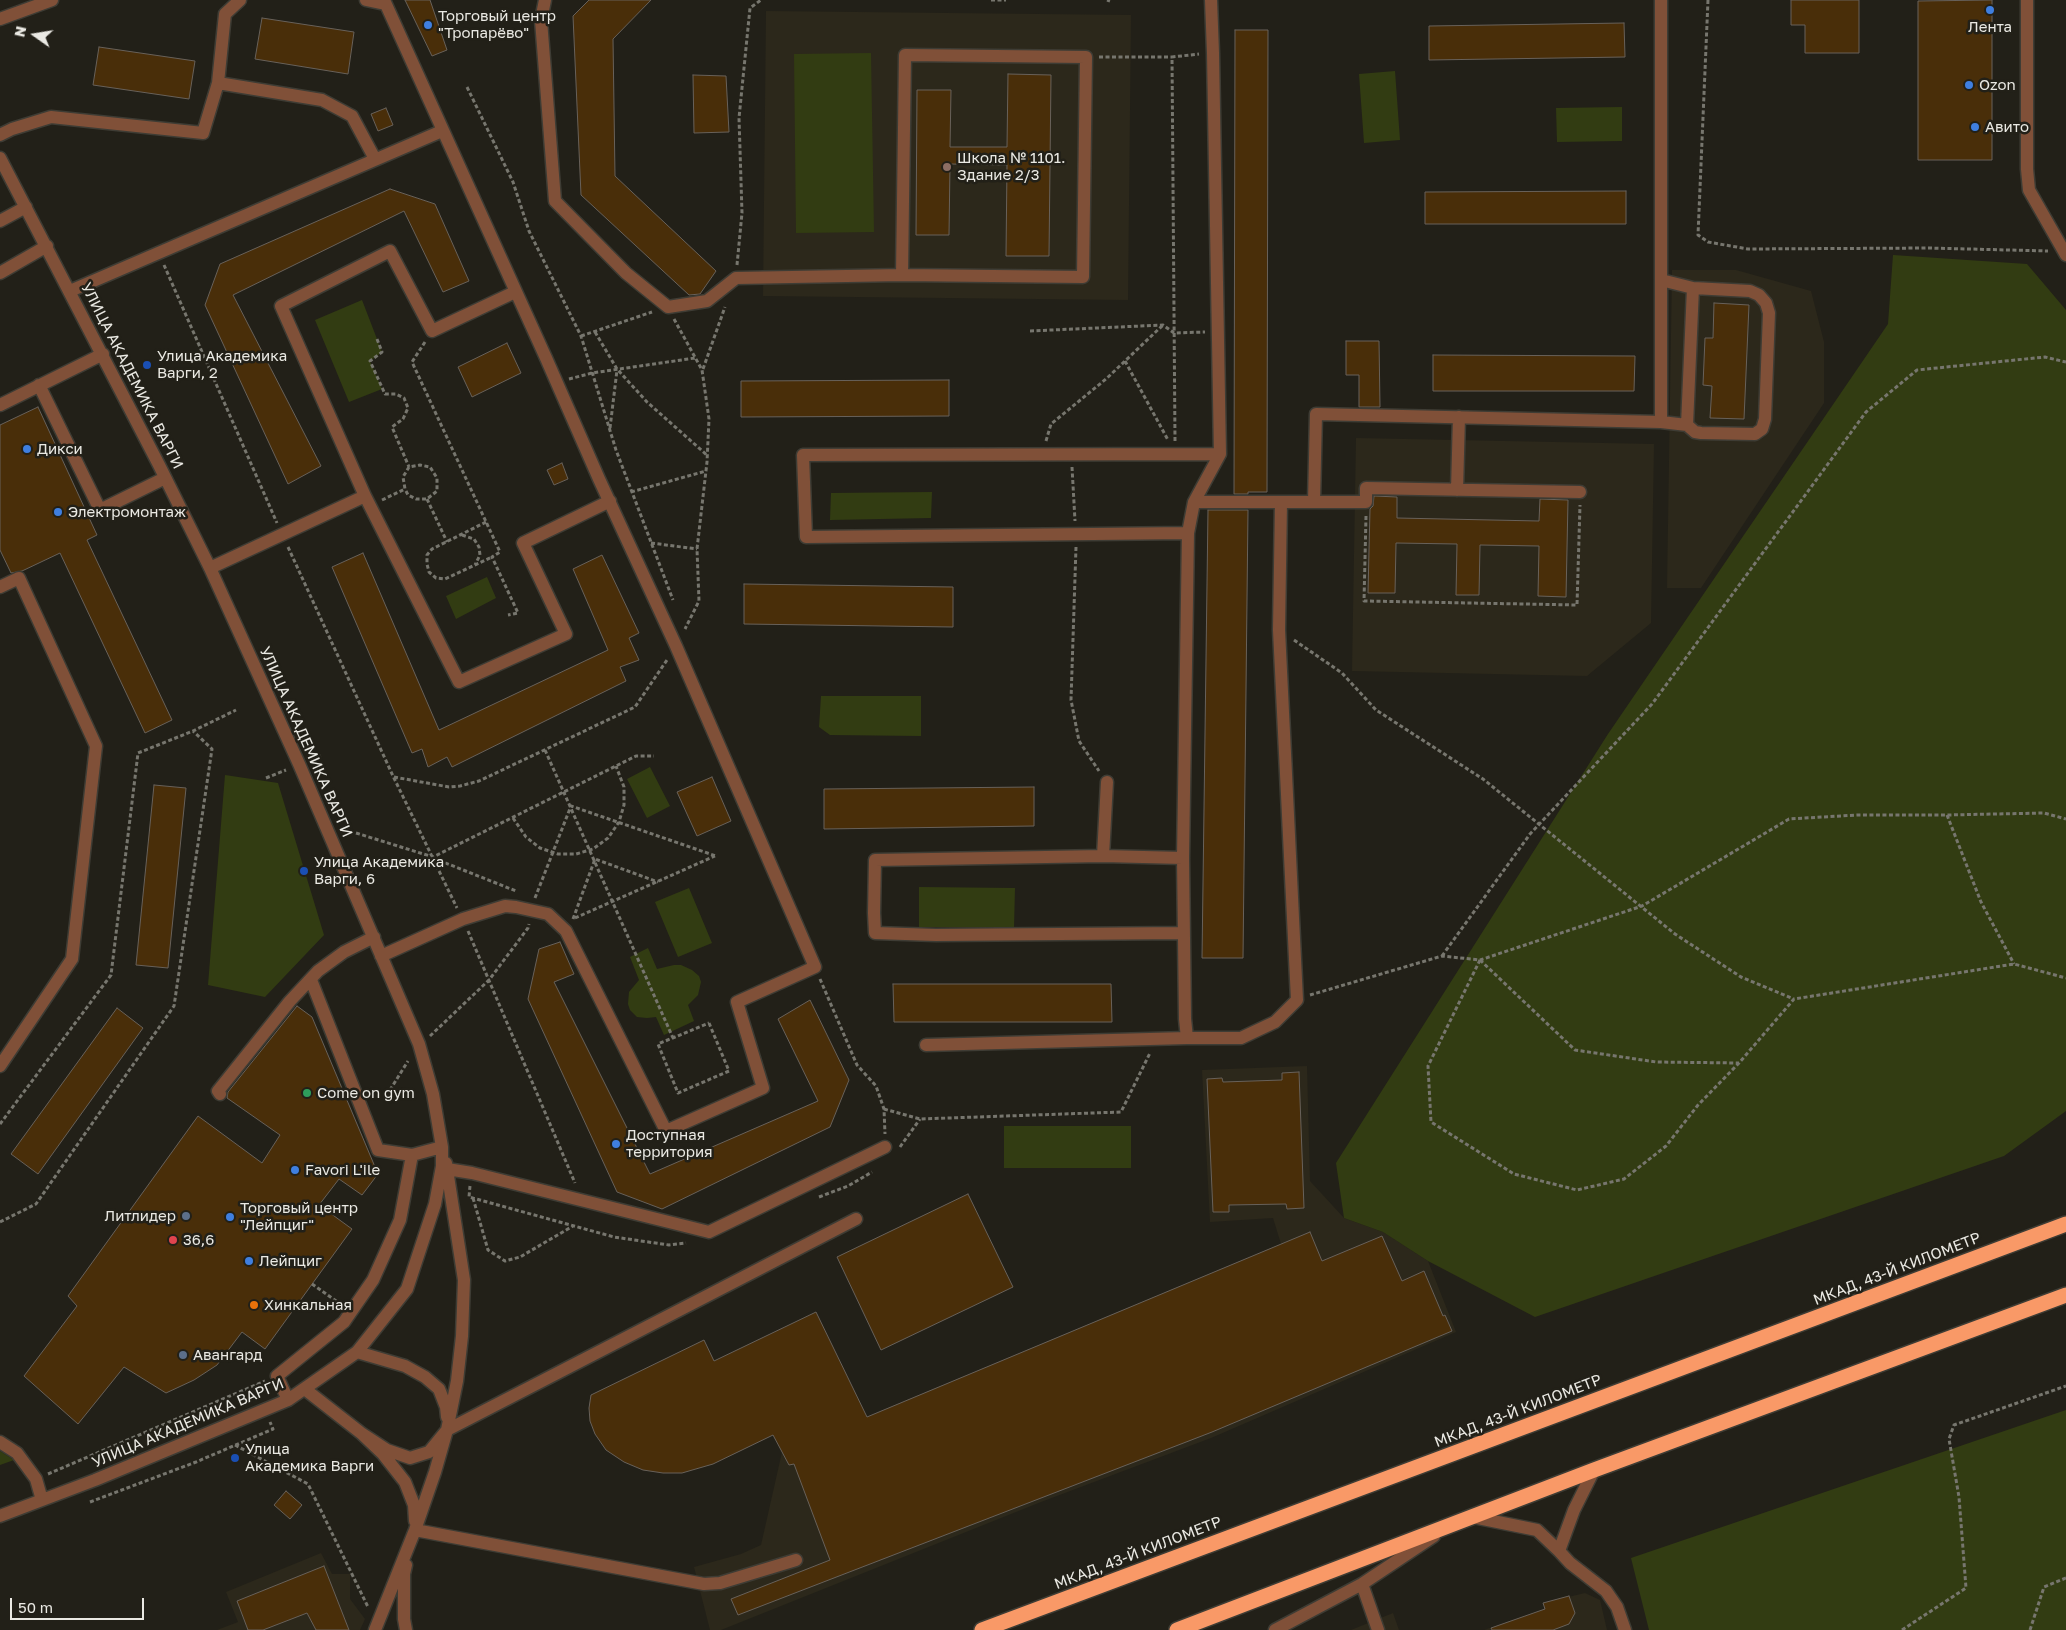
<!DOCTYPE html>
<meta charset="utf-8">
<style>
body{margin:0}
#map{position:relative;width:2066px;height:1630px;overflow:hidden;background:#222018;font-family:"Golos Text",sans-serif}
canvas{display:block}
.north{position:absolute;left:10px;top:10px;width:50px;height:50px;-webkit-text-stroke:4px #222018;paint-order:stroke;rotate:283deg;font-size:14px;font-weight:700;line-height:20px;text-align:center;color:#eae9e3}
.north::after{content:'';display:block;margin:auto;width:18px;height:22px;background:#eae9e3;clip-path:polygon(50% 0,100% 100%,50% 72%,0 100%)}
.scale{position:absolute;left:10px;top:1598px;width:134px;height:22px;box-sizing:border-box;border:2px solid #eae9e3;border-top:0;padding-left:6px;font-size:15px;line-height:18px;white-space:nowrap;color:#eae9e3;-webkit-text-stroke:4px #222018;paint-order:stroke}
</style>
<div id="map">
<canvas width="2066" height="1630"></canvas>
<div class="north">N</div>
<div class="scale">50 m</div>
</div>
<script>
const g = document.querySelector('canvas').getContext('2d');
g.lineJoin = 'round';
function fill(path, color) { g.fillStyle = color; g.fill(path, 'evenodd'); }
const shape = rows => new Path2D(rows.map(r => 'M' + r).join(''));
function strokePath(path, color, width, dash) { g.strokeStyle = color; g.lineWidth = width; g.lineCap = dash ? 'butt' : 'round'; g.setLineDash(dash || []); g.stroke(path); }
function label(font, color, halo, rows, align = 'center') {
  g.font = font + ' "Golos Text",sans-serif'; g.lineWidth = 5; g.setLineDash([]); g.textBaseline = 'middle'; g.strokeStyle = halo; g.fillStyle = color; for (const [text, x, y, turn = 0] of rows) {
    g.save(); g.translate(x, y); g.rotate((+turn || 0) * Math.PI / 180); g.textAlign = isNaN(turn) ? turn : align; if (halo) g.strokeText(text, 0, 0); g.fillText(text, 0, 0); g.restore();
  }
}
fill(shape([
 [766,11,1131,15,1128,300,763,296],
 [1672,270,1736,270,1811,291,1824,342,1824,403,1701,588,1667,588],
 [1356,438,1654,444,1651,623,1587,676,1352,671],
 [1307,1066,1310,1181,1344,1218,1383,1232,1428,1261,1456,1332,1211,1438,1041,1502,721,1630,710,1630,694,1567,741,1554,761,1545,782,1452,1281,1244,1273,1218,1210,1222,1202,1070],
 [321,1553,332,1574,350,1574,350,1599,365,1619,360,1630,217,1630,238,1622,226,1592],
 [1585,1593,1600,1600,1607,1630,1484,1630,1545,1609,1543,1603],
 [1393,1613,1399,1630,1351,1630]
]), '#2c281b');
fill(shape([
 [871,53,874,232,796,233,794,54],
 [1395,71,1400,140,1364,143,1359,74],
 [1622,107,1622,141,1557,142,1556,108],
 [1893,255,2027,264,2066,310,2066,1111,2004,1156,1535,1317,1428,1261,1383,1232,1344,1218,1336,1163,1608,734,1888,324],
 [362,300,382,352,370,361,382,389,349,402,315,320],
 [932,492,931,518,830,520,831,493],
 [487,577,496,598,456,619,446,596],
 [821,696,921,696,921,736,830,735,819,727],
 [650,767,670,806,647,818,627,779],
 [225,775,278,783,324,935,265,997,208,985],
 [919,887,1015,888,1014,928,919,927],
 [689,888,712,943,678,957,655,902],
 [648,948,657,969,674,965,681,965,692,970,699,976,701,982,698,995,688,1005,694,1021,664,1035,656,1017,647,1018,637,1017,630,1010,628,1004,629,992,639,980,630,957],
 [1004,1126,1131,1126,1131,1168,1004,1168],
 [2066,1410,2066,1630,1649,1630,1631,1558],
 [0,1451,14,1460,0,1465]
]), '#323c12');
const building = shape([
 [405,0,430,0,447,50,432,56,405,0],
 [589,0,651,0,613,39,615,176,716,271,700,294,689,295,581,195,573,16,589,0],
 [1791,0,1859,0,1859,53,1805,53,1805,25,1791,25,1791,0],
 [1992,0,1992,160,1918,160,1918,1,1992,0],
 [262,18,354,32,348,74,255,59,262,18],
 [1624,23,1625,57,1429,60,1429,26,1624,23],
 [1235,30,1268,30,1267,492,1248,492,1248,494,1234,494,1235,30],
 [99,47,195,61,189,99,93,85,99,47],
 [1008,74,1051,75,1049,256,1006,256,1007,165,950,164,949,235,916,235,917,90,951,90,950,147,1007,147,1008,74],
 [693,75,726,76,729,132,694,133,693,75],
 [386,108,393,125,378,131,371,114,386,108],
 [390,189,435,204,469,281,443,292,404,211,233,295,321,466,288,484,205,305,220,264,390,189],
 [1626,191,1626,224,1425,224,1425,192,1626,191],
 [1714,303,1749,305,1744,419,1710,418,1712,386,1703,385,1705,338,1713,338,1714,303],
 [1346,341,1379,341,1380,407,1359,407,1359,375,1346,375,1346,341],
 [507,343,521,373,472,397,458,367,507,343],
 [1433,355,1635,356,1634,391,1433,391,1433,355],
 [949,380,949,416,741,417,741,381,949,380],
 [38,407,97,535,87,540,172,720,145,733,60,553,22,571,11,573,0,550,0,425,38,407],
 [562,463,568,479,554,485,547,470,562,463],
 [1374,496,1397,497,1397,518,1539,521,1540,499,1568,500,1566,597,1538,596,1539,546,1480,545,1479,595,1456,595,1457,544,1396,543,1395,593,1368,593,1370,509,1373,506,1374,496],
 [1208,510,1248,510,1243,958,1202,958,1208,510],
 [363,553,439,730,608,650,573,569,602,555,639,633,629,638,639,660,620,667,626,681,452,767,447,757,428,767,422,749,412,753,332,567,363,553],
 [744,584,953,587,953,627,744,624,744,584],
 [712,777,731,821,697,836,677,792,712,777],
 [154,785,186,788,168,968,136,965,154,785],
 [1034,787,1034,826,824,829,824,789,1034,787],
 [560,942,574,974,554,982,650,1174,818,1101,778,1019,810,1000,849,1080,830,1127,662,1209,617,1192,528,999,539,949,560,942],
 [893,984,1111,984,1112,1022,894,1022,893,984],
 [297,1006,312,1017,378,1174,362,1195,339,1179,319,1205,352,1229,265,1349,242,1332,217,1365,194,1380,166,1393,124,1367,78,1424,24,1376,77,1306,68,1296,198,1116,262,1163,280,1135,227,1098,228,1092,297,1006],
 [117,1008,143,1028,38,1174,11,1154,117,1008],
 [1299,1072,1304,1208,1287,1209,1286,1204,1229,1205,1229,1212,1213,1212,1207,1079,1222,1078,1223,1082,1282,1080,1282,1073,1299,1072],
 [968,1194,1013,1287,881,1350,837,1257,968,1194],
 [1310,1232,1322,1261,1382,1236,1402,1281,1424,1271,1443,1316,1445,1315,1452,1331,1212,1432,738,1615,731,1599,830,1560,794,1464,789,1465,773,1435,713,1464,682,1473,663,1473,643,1470,624,1462,606,1450,595,1434,590,1421,589,1408,591,1395,704,1340,714,1361,816,1312,867,1417,1310,1232],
 [286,1491,302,1505,290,1519,274,1505,286,1491],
 [324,1566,349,1630,316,1630,307,1613,263,1630,248,1630,237,1601,324,1566],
 [1569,1596,1575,1613,1569,1624,1553,1630,1492,1630,1491,1628,1545,1609,1543,1603,1569,1596]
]);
fill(building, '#492e09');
strokePath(building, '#68615a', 1);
const minor = shape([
 [366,0,385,4],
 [545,0,541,20,555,201,626,273,668,307,707,301,736,278,902,275,1083,277,1086,57,905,55,902,275],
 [1211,0,1213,53,1220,454,1194,502,1188,533,1183,858,1185,1019,1187,1038,1241,1038,1275,1022,1297,1000,1279,630,1281,502],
 [2027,0,2027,169,2029,190,2066,255],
 [0,19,52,0],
 [218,83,225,14,240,0],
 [0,135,12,129,51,117,203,133,218,83,322,100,352,116,375,159],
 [0,158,159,465,210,568,299,764,419,1044,433,1094,442,1147,442,1166,435,1204,407,1289,357,1352,288,1400,95,1480,0,1516],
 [0,221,26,207],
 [0,273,47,246],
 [1661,280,1693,288],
 [1693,288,1750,291,1759,295,1766,303,1769,313,1765,419,1762,429,1755,434,1701,433,1695,432,1687,425,1693,288],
 [70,291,442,131],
 [39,385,100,510,165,478],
 [0,405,103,354],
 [1661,422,1661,0],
 [1457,490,1459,417],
 [365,496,459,682,566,634,523,543,610,501],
 [1194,502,1314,502,1316,414,1661,422,1687,425],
 [1314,502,1366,502,1366,488,1580,492],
 [1188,533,806,537,803,455,1220,454],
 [210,568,365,496,281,306,390,251,432,331,515,292],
 [0,587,19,578,96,746,72,959,0,1066],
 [1103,856,1107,782],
 [1183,858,1103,856,875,860,874,913,875,933,936,935,1184,933],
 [381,956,463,919,505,906,516,907,548,914,566,931,666,1131,763,1088,737,1002,815,967,676,646,599,479,546,358,384,0],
 [311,980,378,1150,412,1155],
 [926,1045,1187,1038],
 [220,1094,218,1091,290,1001,318,971,344,952,374,937],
 [447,1169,472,1173,709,1232,885,1147],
 [357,1352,405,1366,425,1377,439,1389,446,1407,447,1417],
 [306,1390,361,1433,383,1454,405,1482,414,1505,415,1521],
 [288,1400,277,1376,344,1322,373,1280,400,1220,412,1155,442,1147],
 [361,1433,387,1450,410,1458,429,1452,447,1430,856,1219],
 [0,1442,17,1453,36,1479,42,1500],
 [1473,1517,1537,1530,1559,1551,1574,1510,1594,1470],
 [415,1530,704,1584,720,1583,796,1560],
 [1559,1551,1570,1563,1606,1591,1617,1607,1625,1630],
 [1362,1584,1378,1630],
 [375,1630,415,1530,435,1472,447,1430,457,1381,462,1336,464,1280,446,1163],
 [406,1630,404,1619,404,1574,406,1565],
 [1275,1630,1362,1584,1434,1536]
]);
const highway = shape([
 [982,1630,2066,1224],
 [1177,1630,1594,1470,2066,1295]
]);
strokePath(minor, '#3e3c34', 15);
strokePath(highway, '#3e3c34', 18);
strokePath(shape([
 [991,0,1006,0],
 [1107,0,1110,1],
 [1708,0,1698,235,1708,242,1748,249,1929,248,2048,251],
 [1099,57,1172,57],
 [467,87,513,182,529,231,581,336,616,450,673,600],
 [164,265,277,523],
 [737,265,742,213,739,118,750,8,761,0],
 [674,319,702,370,709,419,707,462,697,549,699,601,685,629],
 [1030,331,1163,325,1174,333,1205,332],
 [595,332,617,369,647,402,708,456],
 [581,336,652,312],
 [377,339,382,352,370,361,385,394,396,394,404,398,408,408,403,419,392,427,409,467],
 [425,342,412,362,500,552,492,557,518,613,508,615],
 [1125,361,1168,440],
 [703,369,725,307],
 [569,379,592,373,695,358],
 [610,428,617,370],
 [1046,441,1051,424,1106,379,1163,325],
 [1175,441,1172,57,1199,54],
 [1072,467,1075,521],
 [631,492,706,471],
 [427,499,447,542],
 [382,500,405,489,403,477,409,467,420,465,430,467,437,478,437,491,427,499,416,499,408,495,405,489],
 [1366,516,1364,601,1577,605,1580,505],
 [486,522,432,549,427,555,427,564,429,572,436,578,445,579,492,557],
 [462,535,474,539,479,547,480,555,475,565],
 [651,543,697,549],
 [288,547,393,776,457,908],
 [1076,547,1071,700,1079,741,1099,771],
 [1294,640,1342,673,1376,710,1483,779,1675,934,1741,977,1794,999],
 [545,750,673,1038],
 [312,759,321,756],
 [394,777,449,787,460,786,479,781,635,707,667,660],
 [266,778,286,770],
 [1947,815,1981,902,2014,964],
 [513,818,526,837,540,848,558,854,576,854,593,849,608,838,619,822,624,805,624,787,616,766],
 [356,833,433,857,636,756,654,756],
 [433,858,516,891],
 [535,898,571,806,716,856],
 [575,918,715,856],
 [573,919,595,859,658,882],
 [468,931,575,1183],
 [1442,956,1530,834,1652,704,1866,412,1917,370,2045,357,2066,362],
 [1480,960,1428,1066,1431,1122,1514,1174,1577,1190,1624,1179,1666,1146,1698,1105,1739,1063,1794,999,2014,964,2066,978],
 [1480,960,1575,1050,1656,1062,1739,1063],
 [820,979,857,1065,876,1086,884,1109,885,1134],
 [1310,995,1442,956,1480,960,1642,906,1789,819,1857,815,1947,815,2044,813,2066,819],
 [709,1023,729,1071,678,1093,658,1044,709,1023],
 [430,1036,489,980,528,928,529,924],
 [390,1090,408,1061],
 [884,1109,920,1119,1121,1112,1150,1053],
 [0,1124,111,975,138,753,193,731,236,710],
 [900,1147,920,1119],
 [470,1186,469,1197,614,1237,669,1245,686,1243],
 [819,1197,848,1186,872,1172],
 [473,1198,488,1250,505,1261,520,1257,573,1226],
 [0,1222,36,1204,174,1006,212,749,193,731],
 [312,1284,339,1303],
 [257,1384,261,1395],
 [235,1445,308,1484,368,1607],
 [48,1474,265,1381],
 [90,1502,196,1462,273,1429,270,1422],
 [1902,1630,1966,1588,1959,1497,1949,1439,1954,1425,2066,1386],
 [2030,1630,2044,1587,2066,1578]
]), '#77766e', 3, [4, 2.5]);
strokePath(minor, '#805038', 12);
strokePath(highway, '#f99967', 15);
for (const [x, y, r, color] of [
 [1990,10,5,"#3f7fe0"],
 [428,25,5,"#3f7fe0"],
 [1969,85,5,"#3f7fe0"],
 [1975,127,5,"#3f7fe0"],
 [947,167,5,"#8d6e63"],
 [147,365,5,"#1a4fb4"],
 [27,449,5,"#3f7fe0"],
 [58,512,5,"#3f7fe0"],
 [304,871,5,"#1a4fb4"],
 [307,1093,5,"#2e9e5b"],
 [616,1144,5,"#3f7fe0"],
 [295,1170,5,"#3f7fe0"],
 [186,1216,5,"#5c6f8a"],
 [230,1217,5,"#3f7fe0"],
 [173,1240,5,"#e0444e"],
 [249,1261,5,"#3f7fe0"],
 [254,1305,5,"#e8710a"],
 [183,1355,5,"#5c6f8a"],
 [235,1458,5,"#1a4fb4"]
]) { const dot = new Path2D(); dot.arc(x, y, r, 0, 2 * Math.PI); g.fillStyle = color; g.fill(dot); strokePath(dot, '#222018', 2); }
label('15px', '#eae9e3', '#222018', [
 ["Торговый центр",438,16],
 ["\"Тропарёво\"",438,33],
 ["Лента",1990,27,"center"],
 ["Ozon",1979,85],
 ["Авито",1985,127],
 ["Школа № 1101.",957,158],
 ["Здание 2/3",957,175],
 ["Улица Академика",157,356],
 ["Варги, 2",157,373],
 ["Дикси",37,449],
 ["Электромонтаж",68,512],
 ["Улица Академика",314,862],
 ["Варги, 6",314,879],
 ["Come on gym",317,1093],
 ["Доступная",626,1135],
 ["территория",626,1152],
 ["Favori L'ile",305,1170],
 ["Торговый центр",240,1208],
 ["\"Лейпциг\"",240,1225],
 ["Литлидер",176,1216,"right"],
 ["36,6",183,1240],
 ["Лейпциг",259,1261],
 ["Хинкальная",264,1305],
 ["Авангард",193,1355],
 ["Улица",245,1449],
 ["Академика Варги",245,1466]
], 'left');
label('15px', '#eae9e3', '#222018', [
 ["УЛИЦА АКАДЕМИКА ВАРГИ",132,376,63],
 ["УЛИЦА АКАДЕМИКА ВАРГИ",306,742,66],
 ["МКАД, 43-Й КИЛОМЕТР",1897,1269,-21],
 ["МКАД, 43-Й КИЛОМЕТР",1518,1411,-21],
 ["УЛИЦА АКАДЕМИКА ВАРГИ",188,1423,-23],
 ["МКАД, 43-Й КИЛОМЕТР",1138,1553,-21]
]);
</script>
